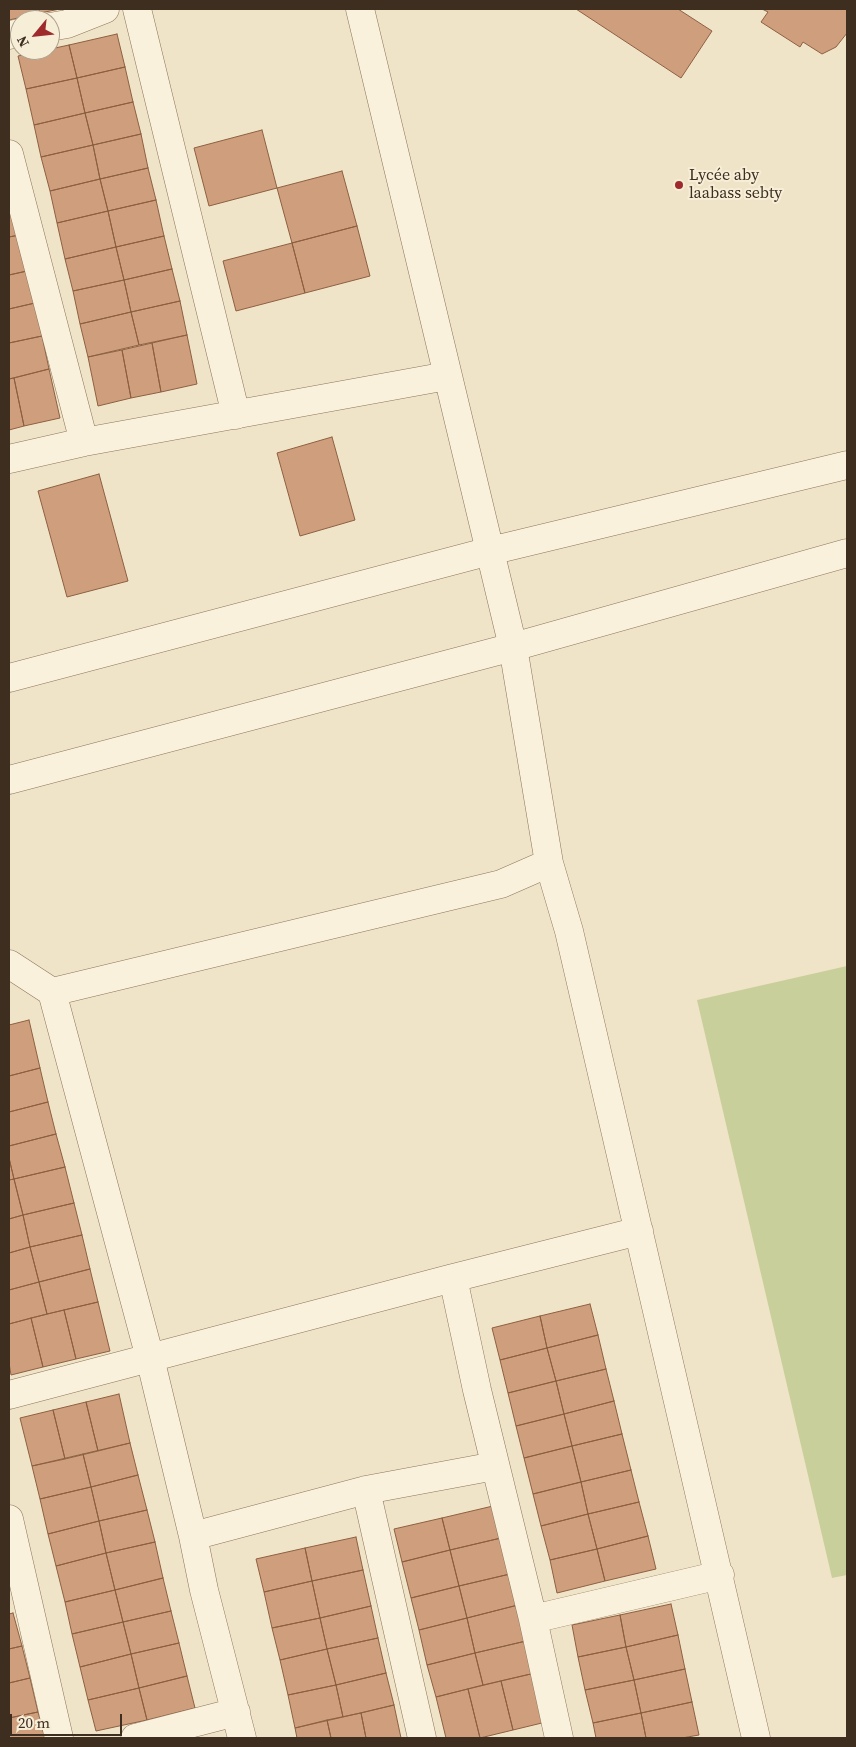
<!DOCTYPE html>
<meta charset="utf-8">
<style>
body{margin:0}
#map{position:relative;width:856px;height:1747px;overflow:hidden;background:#f0e4c8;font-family:"Source Serif 4",serif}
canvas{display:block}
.frame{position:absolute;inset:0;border:10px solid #3d2e20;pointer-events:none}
.north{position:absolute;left:10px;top:10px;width:50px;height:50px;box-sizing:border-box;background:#f7eed8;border:1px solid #ada18e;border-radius:50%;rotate:242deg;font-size:14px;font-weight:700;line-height:20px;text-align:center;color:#3d2e20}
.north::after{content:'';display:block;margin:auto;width:18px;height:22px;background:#9e2a2b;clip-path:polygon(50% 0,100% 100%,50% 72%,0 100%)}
.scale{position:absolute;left:10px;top:1714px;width:112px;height:22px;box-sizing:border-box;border:2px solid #3d2e20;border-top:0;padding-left:6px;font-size:15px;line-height:18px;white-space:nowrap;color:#3d2e20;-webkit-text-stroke:4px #f7eed8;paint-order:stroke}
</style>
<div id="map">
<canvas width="856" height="1747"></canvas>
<div class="frame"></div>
<div class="north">N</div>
<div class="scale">20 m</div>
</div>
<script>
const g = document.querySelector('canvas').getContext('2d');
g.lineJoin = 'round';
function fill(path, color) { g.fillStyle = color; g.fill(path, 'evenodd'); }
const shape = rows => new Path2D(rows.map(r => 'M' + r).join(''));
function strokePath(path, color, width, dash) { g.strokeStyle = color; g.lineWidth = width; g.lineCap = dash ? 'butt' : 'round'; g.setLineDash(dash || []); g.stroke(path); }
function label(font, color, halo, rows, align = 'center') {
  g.font = font + ' "Source Serif 4",serif'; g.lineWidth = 4; g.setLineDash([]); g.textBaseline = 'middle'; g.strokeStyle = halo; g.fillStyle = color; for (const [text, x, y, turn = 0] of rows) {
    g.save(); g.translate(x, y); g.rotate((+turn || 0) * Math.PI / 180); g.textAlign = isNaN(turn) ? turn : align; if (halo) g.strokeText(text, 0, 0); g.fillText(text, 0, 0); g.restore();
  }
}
fill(shape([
 [847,966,847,1575,832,1578,697,1000]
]), '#c9cf9b');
const building = shape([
 [9,9,39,9,40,13,9,20,9,9],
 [39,9,60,9,40,13,39,9],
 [576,9,678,9,712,31,681,78,576,9],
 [762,9,847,9,847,33,836,47,822,54,803,42,800,47,761,22,768,12,762,9],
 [117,34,125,67,77,78,69,45,117,34],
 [69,45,77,78,26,89,18,56,69,45],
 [125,67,133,102,85,113,77,78,125,67],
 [77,78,85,113,34,125,26,89,77,78],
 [133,102,141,134,93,145,85,113,133,102],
 [85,113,93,145,41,157,34,125,85,113],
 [262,130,277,188,209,206,194,148,262,130],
 [141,134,148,168,100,179,93,145,141,134],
 [93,145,100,179,50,191,41,157,93,145],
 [148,168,156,200,108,211,100,179,148,168],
 [342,171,357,226,292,243,277,188,342,171],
 [100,179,108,211,57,223,50,191,100,179],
 [156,200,164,236,116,247,108,211,156,200],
 [9,203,19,235,9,237,9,203],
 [108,211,116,247,65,259,57,223,108,211],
 [357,226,370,276,305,293,292,243,357,226],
 [19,235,27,271,9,275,9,237,19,235],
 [164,236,172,269,124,280,116,247,164,236],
 [292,243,305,293,236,311,223,261,292,243],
 [116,247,124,280,73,291,65,259,116,247],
 [172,269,180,301,131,312,124,280,172,269],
 [27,271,35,303,9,309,9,275,27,271],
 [124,280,131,312,80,324,73,291,124,280],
 [180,301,187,335,139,345,131,312,180,301],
 [35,303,42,336,9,343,9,309,35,303],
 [131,312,139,345,88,357,80,324,131,312],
 [187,335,197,384,161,392,152,343,187,335],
 [42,336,49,369,9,379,9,343,42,336],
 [152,343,161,392,131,398,122,350,152,343],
 [122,350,131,398,98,406,88,357,122,350],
 [49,369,60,418,24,426,14,378,49,369],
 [14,378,24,426,9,430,9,379,14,378],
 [332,437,355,520,300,536,277,453,332,437],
 [99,474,128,581,67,597,38,491,99,474],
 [29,1020,40,1068,9,1076,9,1025,29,1020],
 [40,1068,48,1102,9,1112,9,1076,40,1068],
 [48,1102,56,1134,9,1146,9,1112,48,1102],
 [56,1134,65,1167,14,1179,9,1158,9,1146,56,1134],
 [9,1158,14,1179,9,1180,9,1158],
 [65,1167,74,1203,23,1215,14,1179,65,1167],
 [14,1179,23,1215,9,1219,9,1180,14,1179],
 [74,1203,82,1235,30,1247,23,1215,74,1203],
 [23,1215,30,1247,9,1253,9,1219,23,1215],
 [82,1235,90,1269,39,1282,30,1247,82,1235],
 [30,1247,39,1282,9,1290,9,1253,30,1247],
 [90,1269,98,1302,47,1314,39,1282,90,1269],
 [39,1282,47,1314,9,1324,9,1290,39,1282],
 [98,1302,110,1351,76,1359,64,1310,98,1302],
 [590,1304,598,1335,547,1348,540,1316,590,1304],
 [64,1310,76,1359,43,1367,31,1318,64,1310],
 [540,1316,547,1348,500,1360,492,1328,540,1316],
 [31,1318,43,1367,11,1375,9,1363,9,1324,31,1318],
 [598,1335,606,1369,556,1381,547,1348,598,1335],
 [547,1348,556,1381,508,1393,500,1360,547,1348],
 [606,1369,614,1401,564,1414,556,1381,606,1369],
 [556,1381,564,1414,516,1426,508,1393,556,1381],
 [119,1394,130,1443,98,1451,86,1402,119,1394],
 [614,1401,622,1434,572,1446,564,1414,614,1401],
 [86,1402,98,1451,65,1459,53,1410,86,1402],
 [53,1410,65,1459,32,1466,20,1418,53,1410],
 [564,1414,572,1446,524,1458,516,1426,564,1414],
 [622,1434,631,1470,581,1482,572,1446,622,1434],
 [130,1443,138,1475,91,1487,83,1454,130,1443],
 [572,1446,581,1482,533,1494,524,1458,572,1446],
 [83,1454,91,1487,40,1499,32,1466,83,1454],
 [631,1470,639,1502,588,1514,581,1482,631,1470],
 [138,1475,147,1510,99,1521,91,1487,138,1475],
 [581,1482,588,1514,541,1526,533,1494,581,1482],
 [91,1487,99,1521,48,1534,40,1499,91,1487],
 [639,1502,648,1536,597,1549,588,1514,639,1502],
 [493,1506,501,1538,450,1550,442,1518,493,1506],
 [147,1510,155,1542,106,1553,99,1521,147,1510],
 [588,1514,597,1549,550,1560,541,1526,588,1514],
 [442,1518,450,1550,402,1562,394,1529,442,1518],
 [99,1521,106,1553,56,1566,48,1534,99,1521],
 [648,1536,656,1569,605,1581,597,1549,648,1536],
 [356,1537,363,1570,312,1581,305,1548,356,1537],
 [501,1538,510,1574,459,1586,450,1550,501,1538],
 [155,1542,163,1578,115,1590,106,1553,155,1542],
 [305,1548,312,1581,264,1592,256,1559,305,1548],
 [597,1549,605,1581,557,1593,550,1560,597,1549],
 [450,1550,459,1586,411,1598,402,1562,450,1550],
 [106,1553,115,1590,65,1602,56,1566,106,1553],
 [363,1570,371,1606,320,1618,312,1581,363,1570],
 [510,1574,518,1605,467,1618,459,1586,510,1574],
 [163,1578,171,1611,123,1622,115,1590,163,1578],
 [312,1581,320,1618,272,1628,264,1592,312,1581],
 [459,1586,467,1618,419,1630,411,1598,459,1586],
 [115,1590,123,1622,72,1634,65,1602,115,1590],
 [671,1604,678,1635,626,1647,620,1615,671,1604],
 [518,1605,526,1641,475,1653,467,1618,518,1605],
 [371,1606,378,1638,327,1649,320,1618,371,1606],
 [171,1611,179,1643,131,1654,123,1622,171,1611],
 [13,1613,22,1646,9,1649,9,1614,13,1613],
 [620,1615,626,1647,578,1657,572,1625,620,1615],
 [320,1618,327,1649,280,1660,272,1628,320,1618],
 [467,1618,475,1653,427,1665,419,1630,467,1618],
 [123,1622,131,1654,80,1667,72,1634,123,1622],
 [678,1635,685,1669,634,1680,626,1647,678,1635],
 [378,1638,386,1673,336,1685,327,1649,378,1638],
 [526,1641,535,1673,483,1685,475,1653,526,1641],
 [179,1643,187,1676,139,1688,131,1654,179,1643],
 [22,1646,30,1678,9,1683,9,1649,22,1646],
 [626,1647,634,1680,585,1690,578,1657,626,1647],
 [327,1649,336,1685,288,1695,280,1660,327,1649],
 [475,1653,483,1685,436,1697,427,1665,475,1653],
 [131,1654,139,1688,88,1700,80,1667,131,1654],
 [685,1669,692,1702,641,1713,634,1680,685,1669],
 [386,1673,394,1705,343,1717,336,1685,386,1673],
 [535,1673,546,1722,513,1730,501,1681,535,1673],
 [187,1676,195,1708,147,1720,139,1688,187,1676],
 [30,1678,38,1712,9,1718,9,1683,30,1678],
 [634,1680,641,1713,593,1723,585,1690,634,1680],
 [501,1681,513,1730,480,1738,468,1689,501,1681],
 [336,1685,343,1717,295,1728,288,1695,336,1685],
 [139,1688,147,1720,96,1731,88,1700,139,1688],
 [468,1689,480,1738,446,1738,436,1697,468,1689],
 [692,1702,699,1735,682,1738,646,1738,641,1713,692,1702],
 [394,1705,401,1738,366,1738,361,1713,394,1705],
 [38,1712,45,1738,9,1738,9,1718,38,1712],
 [361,1713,366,1738,331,1738,327,1720,361,1713],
 [641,1713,646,1738,596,1738,593,1723,641,1713],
 [327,1720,331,1738,297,1738,295,1728,327,1720]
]);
fill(building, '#cf9f7d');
strokePath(building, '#8d5f41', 1);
const street = shape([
 [137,9,236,415],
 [360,9,513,647,549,863,569,931,756,1738],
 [50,27,67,24,105,9],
 [9,35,20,33],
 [9,154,84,442],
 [9,459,84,442,447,376],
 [9,678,490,551,847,465],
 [9,780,513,647,847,553],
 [9,964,52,992,150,1358,193,1536,204,1590,242,1738],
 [52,992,501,884,549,863],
 [9,1395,453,1278],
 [9,1519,59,1738],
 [193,1536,366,1490],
 [533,1619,720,1575],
 [135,1738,236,1712],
 [422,1738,366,1490,495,1466],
 [559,1738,533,1619,477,1390,453,1278,639,1231]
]);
strokePath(street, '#8d765c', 29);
strokePath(street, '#faf1dc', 28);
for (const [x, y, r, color] of [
 [679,185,5,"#9e2a2b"]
]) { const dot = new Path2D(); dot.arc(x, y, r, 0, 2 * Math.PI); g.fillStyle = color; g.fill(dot); strokePath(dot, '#f7eed8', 2); }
label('16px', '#3d2e20', '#f7eed8', [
 ["Lycée aby",689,176],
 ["laabass sebty",689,194]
], 'left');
</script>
